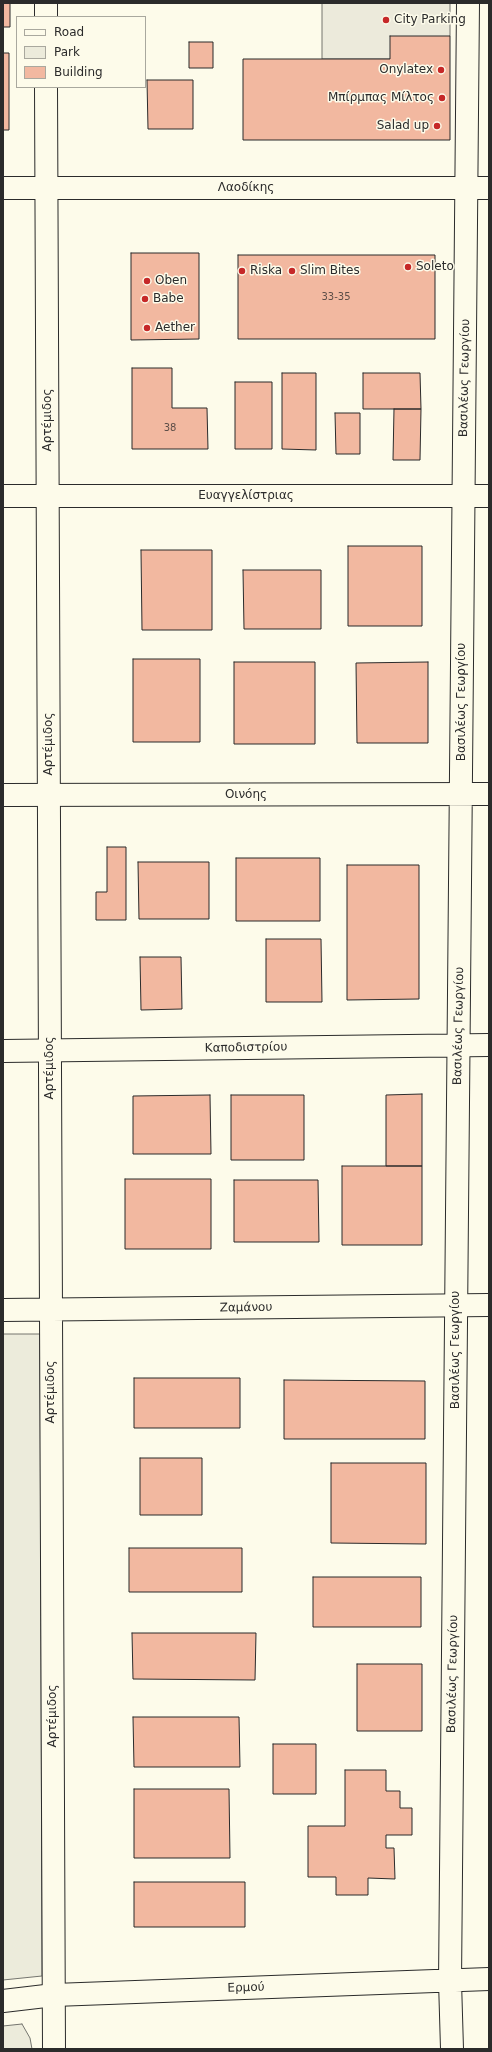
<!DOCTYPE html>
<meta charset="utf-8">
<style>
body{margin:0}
#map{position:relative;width:492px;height:2052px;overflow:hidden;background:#fdfbea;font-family:"DejaVu Sans",sans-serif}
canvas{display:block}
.frame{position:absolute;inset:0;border:4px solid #2b2b2b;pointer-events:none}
.legend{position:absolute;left:16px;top:16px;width:130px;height:72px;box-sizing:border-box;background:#fdfbea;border:1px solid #a9a89e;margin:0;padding:5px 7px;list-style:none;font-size:12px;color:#2b2b2b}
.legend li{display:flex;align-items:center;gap:8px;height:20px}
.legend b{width:20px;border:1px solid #a9a89e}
</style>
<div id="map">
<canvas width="492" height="2052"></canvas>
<div class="frame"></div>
<ul class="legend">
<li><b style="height:5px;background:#fdfbea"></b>Road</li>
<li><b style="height:11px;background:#ecebdb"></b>Park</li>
<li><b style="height:11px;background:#f2b8a0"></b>Building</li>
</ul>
</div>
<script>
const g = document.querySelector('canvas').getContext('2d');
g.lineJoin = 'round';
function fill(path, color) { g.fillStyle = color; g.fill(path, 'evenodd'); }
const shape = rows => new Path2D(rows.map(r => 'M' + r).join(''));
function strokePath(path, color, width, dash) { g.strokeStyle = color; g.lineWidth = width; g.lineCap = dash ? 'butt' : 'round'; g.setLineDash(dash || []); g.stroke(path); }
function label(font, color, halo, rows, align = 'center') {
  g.font = font + ' "DejaVu Sans",sans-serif'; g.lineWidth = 3; g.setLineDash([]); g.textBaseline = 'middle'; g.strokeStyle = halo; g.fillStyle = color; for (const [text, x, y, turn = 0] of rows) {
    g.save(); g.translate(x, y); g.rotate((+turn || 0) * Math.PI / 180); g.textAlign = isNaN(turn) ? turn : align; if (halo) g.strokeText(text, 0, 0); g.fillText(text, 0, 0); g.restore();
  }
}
const green = shape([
 [3,1334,40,1334,42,1976,3,1980,3,1334],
 [22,2024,30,2038,32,2049,3,2049,3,2026,22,2024]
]);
fill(green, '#ecebdb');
strokePath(green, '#74746e', 1);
const parking = shape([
 [322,3,450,3,450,36,390,59,322,59,322,3]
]);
fill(parking, '#eceadb');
strokePath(parking, '#74746e', 1);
const building = shape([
 [3,3,10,3,10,27,3,27,3,3],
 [390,36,450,36,450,140,243,140,243,59,390,59,390,36],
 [189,42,213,42,213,68,189,68,189,42],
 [3,53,9,53,9,130,3,130,3,53],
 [147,80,193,80,193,129,148,129,147,80],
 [131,253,199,253,199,339,131,340,131,253],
 [238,255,435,255,435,339,238,339,238,255],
 [132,368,172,368,172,408,207,408,208,449,132,449,132,368],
 [282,373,316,373,316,450,282,449,282,373],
 [363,373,420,373,421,409,363,409,363,373],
 [235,382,272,382,272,449,235,449,235,382],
 [394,409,421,409,420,460,393,460,394,409],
 [335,413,360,413,360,454,336,454,335,413],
 [348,546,422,546,422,626,348,626,348,546],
 [141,550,212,550,212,630,142,630,141,550],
 [243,570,321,570,321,629,244,629,243,570],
 [133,659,200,659,200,742,133,742,133,659],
 [234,662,315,662,315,744,234,744,234,662],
 [428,662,428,743,357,743,356,663,428,662],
 [107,847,126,847,126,920,96,920,96,892,107,892,107,847],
 [236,858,320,858,320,921,236,921,236,858],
 [138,862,209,862,209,919,139,919,138,862],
 [347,865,419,865,419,999,347,1000,347,865],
 [266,939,321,939,322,1002,266,1002,266,939],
 [140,957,181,957,182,1009,141,1010,140,957],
 [422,1094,422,1166,386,1166,386,1095,422,1094],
 [210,1095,211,1154,133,1154,133,1096,210,1095],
 [231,1095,304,1095,304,1160,231,1160,231,1095],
 [342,1166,422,1166,422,1245,342,1245,342,1166],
 [125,1179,211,1179,211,1249,125,1249,125,1179],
 [234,1180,318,1180,319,1242,234,1242,234,1180],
 [134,1378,240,1378,240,1428,134,1428,134,1378],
 [284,1380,425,1381,425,1439,284,1439,284,1380],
 [140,1458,202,1458,202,1515,140,1515,140,1458],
 [331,1463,426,1463,426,1544,331,1543,331,1463],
 [129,1548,242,1548,242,1592,129,1592,129,1548],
 [313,1577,421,1577,421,1627,313,1627,313,1577],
 [132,1633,256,1633,255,1680,133,1679,132,1633],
 [357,1664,422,1664,422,1731,357,1731,357,1664],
 [133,1717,239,1717,240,1767,134,1767,133,1717],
 [273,1744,316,1744,316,1794,273,1794,273,1744],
 [345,1770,386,1770,386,1791,400,1791,400,1808,412,1808,412,1835,386,1835,386,1848,394,1848,395,1879,368,1878,368,1895,336,1895,336,1877,308,1877,308,1826,345,1826,345,1770],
 [134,1789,229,1789,230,1858,134,1858,134,1789],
 [134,1882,245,1882,245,1927,134,1927,134,1882]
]);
fill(building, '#f2b8a0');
strokePath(building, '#2b2b2b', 1);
const minor = shape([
 [3,188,489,188],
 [3,496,489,496],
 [3,795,489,794],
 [3,1051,489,1045],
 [3,2001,54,1995,489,1979],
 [452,2049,450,1981,468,3]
]);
const tertiary = shape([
 [46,3,46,17],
 [46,87,54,2049],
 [3,1310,489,1305]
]);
strokePath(minor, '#2b2b2b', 24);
strokePath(tertiary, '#2b2b2b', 24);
strokePath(minor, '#fdfbea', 22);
strokePath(tertiary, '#fdfbea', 22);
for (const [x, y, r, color] of [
 [386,20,4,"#c62828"],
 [441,70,4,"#c62828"],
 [442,98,4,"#c62828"],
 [437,126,4,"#c62828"],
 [408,267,4,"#c62828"],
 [242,271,4,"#c62828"],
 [292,271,4,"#c62828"],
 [147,281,4,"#c62828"],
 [145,299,4,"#c62828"],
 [147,328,4,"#c62828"]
]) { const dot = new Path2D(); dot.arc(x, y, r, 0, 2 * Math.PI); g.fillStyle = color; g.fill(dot); strokePath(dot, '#fdfbea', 1.5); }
label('10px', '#5d4e48', null, [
 ["33-35",336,297],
 ["38",170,428]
]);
label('12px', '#2b2b2b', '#fdfbea', [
 ["City Parking",394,20],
 ["Onylatex",433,70,"right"],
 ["Μπίρμπας Μίλτος",434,98,"right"],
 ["Salad up",429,126,"right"],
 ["Soleto",416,267],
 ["Riska",250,271],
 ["Slim Bites",300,271],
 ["Oben",155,281],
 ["Babe",153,299],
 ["Aether",155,328]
], 'left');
label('12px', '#2b2b2b', '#fdfbea', [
 ["Λαοδίκης",246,188],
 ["Βασιλέως Γεωργίου",465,378,-89],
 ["Αρτέμιδος",48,420,-90],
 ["Ευαγγελίστριας",246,496],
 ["Βασιλέως Γεωργίου",462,702,-90],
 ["Αρτέμιδος",49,744,-90],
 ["Οινόης",246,795],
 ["Βασιλέως Γεωργίου",459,1026,-89],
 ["Καποδιστρίου",246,1048,-1],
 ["Αρτέμιδος",50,1068,-90],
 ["Ζαμάνου",246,1308,-1],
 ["Βασιλέως Γεωργίου",456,1350,-90],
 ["Αρτέμιδος",51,1392,-90],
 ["Βασιλέως Γεωργίου",453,1674,-89],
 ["Αρτέμιδος",53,1716,-90],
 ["Ερμού",246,1988,-2]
]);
</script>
